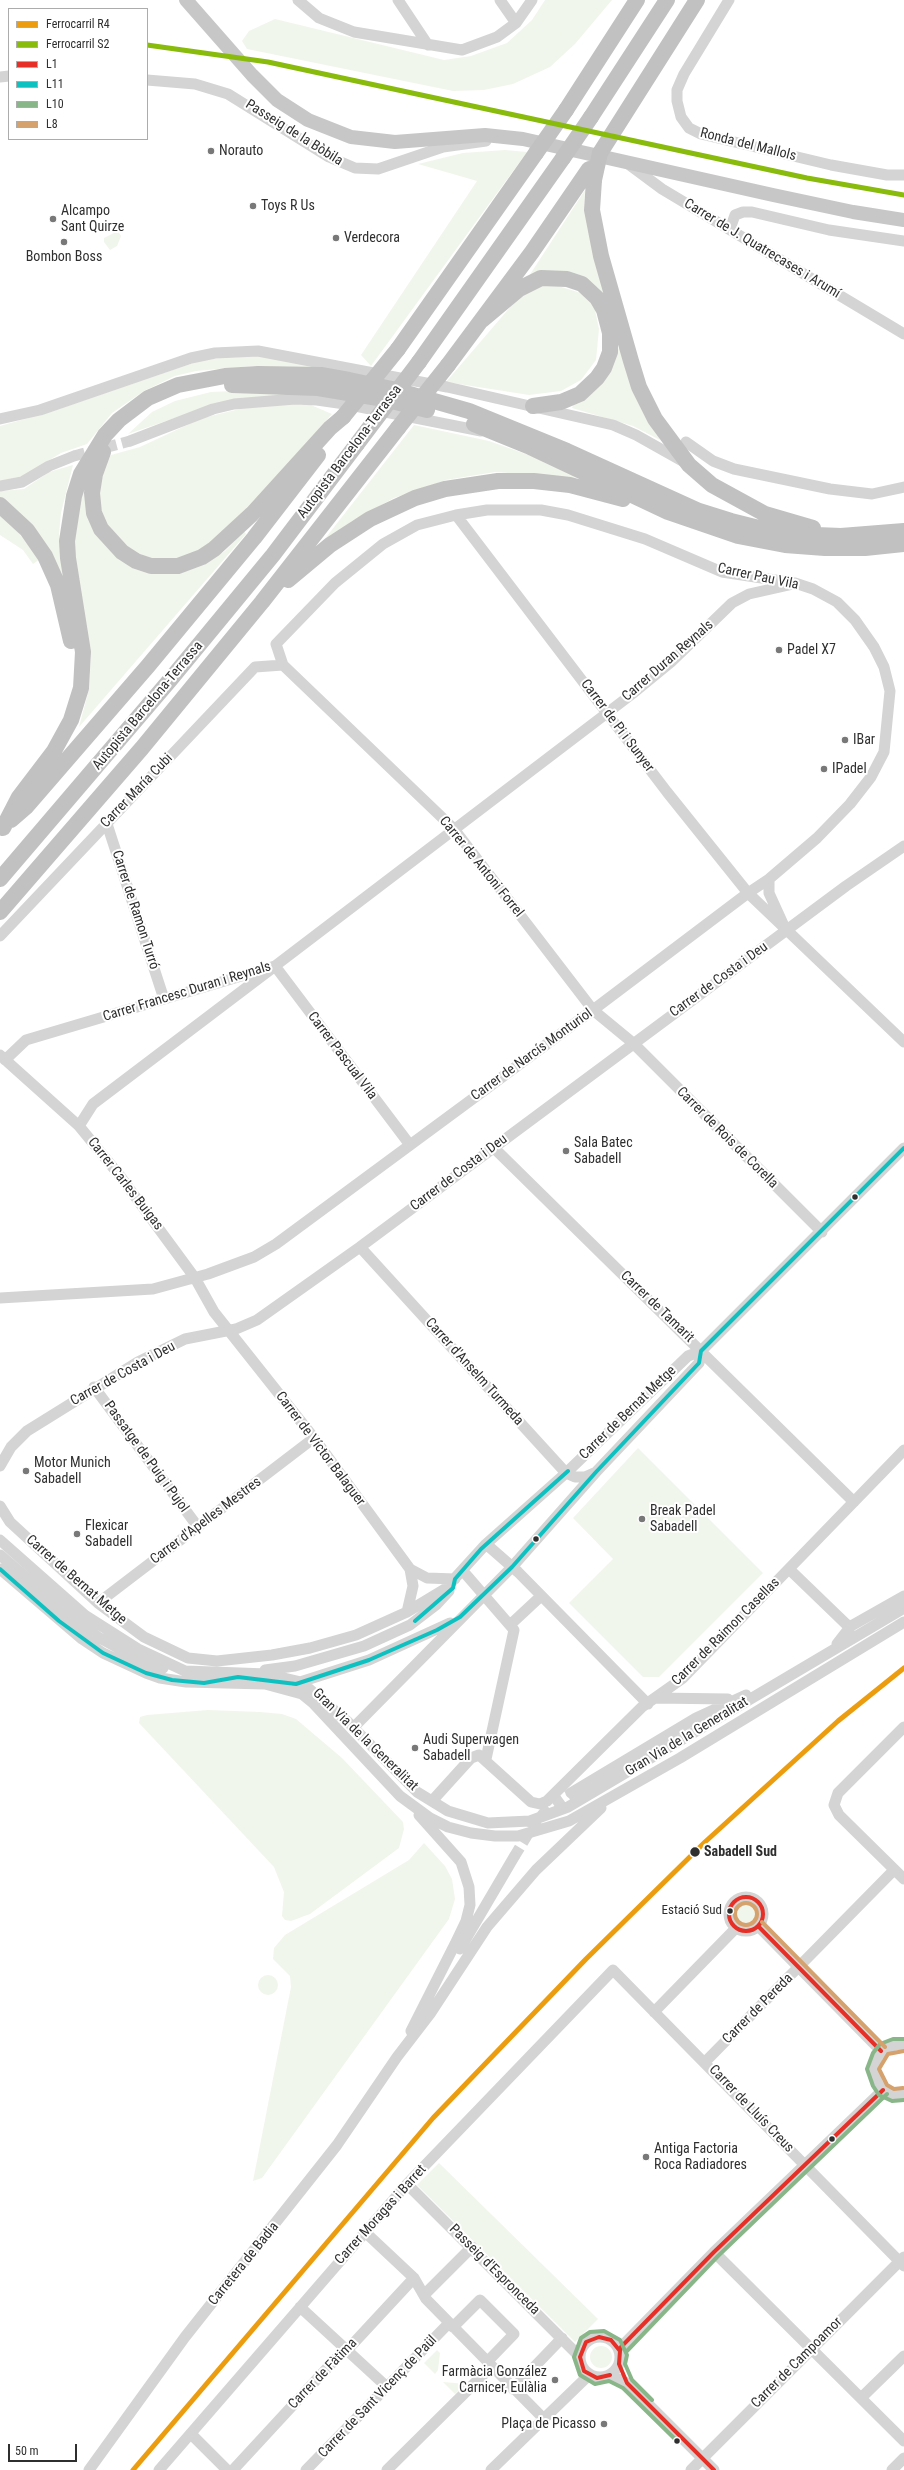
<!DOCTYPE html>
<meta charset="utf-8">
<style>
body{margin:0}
#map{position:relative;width:904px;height:2470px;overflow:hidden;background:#fff;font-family:"Roboto Condensed",sans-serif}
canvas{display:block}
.legend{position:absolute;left:8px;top:8px;width:140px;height:132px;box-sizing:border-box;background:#fff;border:1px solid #acacac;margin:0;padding:5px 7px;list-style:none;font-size:12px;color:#2f2f2f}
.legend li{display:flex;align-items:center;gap:8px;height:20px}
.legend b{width:20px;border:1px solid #acacac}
.scale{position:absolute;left:8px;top:2444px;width:69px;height:18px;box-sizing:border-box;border:2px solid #2f2f2f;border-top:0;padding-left:5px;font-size:12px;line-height:14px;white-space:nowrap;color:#2f2f2f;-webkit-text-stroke:3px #fff;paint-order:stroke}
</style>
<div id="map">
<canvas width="904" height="2470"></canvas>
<ul class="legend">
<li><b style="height:5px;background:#ec9d0f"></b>Ferrocarril R4</li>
<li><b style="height:5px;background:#88bb0b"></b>Ferrocarril S2</li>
<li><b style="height:5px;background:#e63027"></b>L1</li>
<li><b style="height:5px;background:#0ec1c1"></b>L11</li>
<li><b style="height:5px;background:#89b689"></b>L10</li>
<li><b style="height:5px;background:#d5a16d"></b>L8</li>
</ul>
<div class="scale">50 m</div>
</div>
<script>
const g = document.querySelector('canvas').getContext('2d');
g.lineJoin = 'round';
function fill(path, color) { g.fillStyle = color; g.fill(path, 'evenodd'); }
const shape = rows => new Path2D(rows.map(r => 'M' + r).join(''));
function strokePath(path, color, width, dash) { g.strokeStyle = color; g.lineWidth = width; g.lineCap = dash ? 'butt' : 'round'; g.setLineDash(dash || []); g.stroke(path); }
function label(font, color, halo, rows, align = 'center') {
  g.font = font + ' "Roboto Condensed",sans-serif'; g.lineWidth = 4; g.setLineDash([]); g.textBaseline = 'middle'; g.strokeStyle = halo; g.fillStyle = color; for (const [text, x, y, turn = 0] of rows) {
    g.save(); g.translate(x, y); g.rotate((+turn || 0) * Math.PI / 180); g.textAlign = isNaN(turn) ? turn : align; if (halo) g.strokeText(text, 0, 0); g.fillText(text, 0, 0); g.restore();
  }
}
fill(shape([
 [545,0,612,0,575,44,550,67,513,84,484,90,453,91,247,49,242,41,249,31,275,19,444,60,471,56,507,43,532,20],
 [505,150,527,152,371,366,361,355,477,181,418,164,463,153],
 [585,190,584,209,608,301,589,283,529,276],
 [118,231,121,236,117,246,110,250,104,242,104,238],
 [537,285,555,285,581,293,594,305,599,329,596,360,581,380,561,391,529,395,446,382,518,298],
 [620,345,658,435,660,440,633,426,572,408,574,403,600,386],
 [266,355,350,374,252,366,196,371,175,376,144,391,112,413,87,444,61,453,23,476,0,481,0,426,53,411,199,361,227,357],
 [234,391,302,393,210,406,128,434,152,412,175,401,211,392],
 [287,404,311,405,332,414,240,517,210,545,177,560,156,560,131,551,109,530,102,513,99,495,104,466,111,455,140,447,202,418,244,408],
 [414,425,489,441,537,458,579,478,495,472,446,480,394,498,352,521,320,545],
 [73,465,61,513,59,534,64,580,0,500,0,491,24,489,49,472],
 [89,471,86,489,122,560,204,564,225,551,244,531,246,534,79,727,89,689,91,656,74,557,74,529,78,501],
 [0,511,4,515,40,559,33,564,23,550,0,535],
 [638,1448,763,1573,659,1677,643,1677,569,1603,613,1559,573,1518],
 [208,1710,260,1712,282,1714,296,1719,342,1758,403,1822,404,1829,399,1848,310,1914,291,1921,285,1920,282,1916,284,1892,274,1867,139,1723,140,1717,147,1715],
 [424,1843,445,1866,452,1879,455,1899,449,1919,262,2178,253,2181,291,1987,290,1976,273,1959,274,1948,285,1935,409,1860],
 '734 1915a12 12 0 1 1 24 0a12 12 0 1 1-24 0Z',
 '258 1985a10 10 0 1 1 20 0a10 10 0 1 1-20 0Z',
 [439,2163,598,2319,575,2342,417,2185],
 '590 2357a11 11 0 1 1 22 0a11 11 0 1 1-22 0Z',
 [437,2350,440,2353,438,2370,435,2374,424,2363],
 [443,2382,466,2384,455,2394]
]), '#f1f6ec');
strokePath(shape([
 [74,456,130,441],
 [514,1857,534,1824,544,1813,571,1793]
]), '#d5d5d5', 11, [11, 5.5]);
strokePath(shape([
 [298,0,319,18,354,32,462,50,497,37,516,23,532,0],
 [398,0,428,45],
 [500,0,516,23],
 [729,0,684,74,677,90,677,101,681,117,689,128,701,134,831,165,887,175,904,175],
 [0,77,9,76],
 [147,80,195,84,228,94,329,157,355,168,378,169,443,147,486,141],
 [627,163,662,189,904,334],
 [730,229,735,215,743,212,752,212,829,230,904,241],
 [0,419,40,410,191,358,215,353,258,351,447,387,613,425,636,435,684,462],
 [130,441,213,409,234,404,295,399,317,400,345,404,481,431],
 [686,442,713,461,734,469,830,489,872,494,904,487],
 [0,486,22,482,49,466,74,456],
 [456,515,667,792,748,893,904,1042],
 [106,821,164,999],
 [769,879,769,893,784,926],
 [0,936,255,667,283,665],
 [0,1055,79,1126,120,1176,195,1278,214,1312,314,1438,410,1569,427,1578,455,1579],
 [5,1060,26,1040,275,966,632,694,671,662,732,603,749,594,789,585],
 [79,1126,93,1104,275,966,410,1145],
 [493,1147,854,1502],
 [360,1247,566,1473,575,1477,585,1477,594,1473],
 [0,1298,153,1289,208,1274,254,1257,276,1244,593,1010,748,893,769,879,817,838,850,804,871,777,884,752,890,691,884,667,874,647,855,620,837,602,813,589,795,583,722,572,645,539,568,515,541,510,487,510,456,515,417,525,383,544,335,583,276,644,283,665,454,829,593,1010,633,1043,822,1232],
 [94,1387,198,1527],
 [0,1466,11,1447,27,1431,138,1362,185,1339,236,1329,257,1320,360,1247,846,886,904,846],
 [0,1506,10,1522,98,1603,144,1637,188,1658,217,1661,272,1655,310,1648,356,1635,407,1612,445,1589,486,1544,566,1473,688,1356,701,1351,904,1148],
 [0,1540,86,1616,138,1649,185,1671,267,1674,301,1682,348,1722,417,1792,448,1811,488,1823,530,1821,568,1807,904,1608],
 [486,1544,518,1572,648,1704],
 [0,1555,78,1623,98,1637,142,1661,163,1668],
 [0,1569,82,1639,103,1653,146,1673,160,1678,186,1682,265,1684,302,1694,313,1703,400,1796,430,1818,448,1827,471,1833,495,1836,518,1836,569,1821,680,1758,904,1622],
 [789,1569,846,1624,851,1626],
 [463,1571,514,1630,486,1759],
 [98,1603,314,1438],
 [407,1612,413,1586,410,1569],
 [511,1624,540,1597],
 [837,1644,851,1626,904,1596],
 [265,1670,295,1666,364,1646,410,1625,436,1605,449,1591],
 [297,1683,369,1660,450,1623],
 [656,1698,728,1699],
 [904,1727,838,1793,834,1805,839,1815,904,1879],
 [353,1728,512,1567,596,1472,699,1363,701,1351],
 [571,1793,696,1718,746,1695],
 [432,1801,471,1758,479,1755,531,1802,540,1804,547,1801,642,1707,683,1678,904,1450],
 '729 1914a17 17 0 1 1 34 0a17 17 0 1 1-34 0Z',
 [758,1926,881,2051],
 [460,1949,514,1857],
 [654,2012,736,1928],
 [411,2031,455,1944,466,1921,470,1905,469,1887,461,1862,419,1815],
 [904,2045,895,2045,884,2049,878,2056,873,2069,878,2084,883,2090,893,2095,904,2094],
 [705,2062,894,1870],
 [407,2184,580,2357],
 [365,2232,414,2278,426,2299,544,2419],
 [714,2252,904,2441],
 [424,2295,472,2247],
 [300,2307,387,2387],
 [453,2327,480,2300,514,2334,487,2362],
 '580 2357a20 20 0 1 1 40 0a20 20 0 1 1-40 0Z',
 [620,2351,621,2347,714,2252,883,2090],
 [610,2375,627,2383,714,2470],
 [513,2389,562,2338],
 [861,2398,904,2356],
 [191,2434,227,2470],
 [89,2470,185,2337,337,2145,397,2057,430,2014,487,1927,536,1870,601,1808],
 [159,2470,407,2184,613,1970,904,2266],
 [233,2470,342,2352,350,2347,414,2278],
 [306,2470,449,2323],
 [387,2470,491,2367],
 [491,2470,589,2375],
 [691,2470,904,2257],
 [892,2470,904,2458]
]), '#d4d4d4', 11);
strokePath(shape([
 [186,0,252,75,277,100,308,120,351,137,395,142,485,135,523,139,773,195,853,212,904,220]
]), '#c7c7c7', 14);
strokePath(shape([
 [566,110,637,0],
 [591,117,667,0],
 [600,153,697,0],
 [594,180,592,210,601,256,631,361,639,387,655,419,689,465,712,485,765,514,813,528],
 [482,320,519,289,541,278,567,279,582,284,597,298,604,310,610,333,610,352,604,368,597,378,580,394,561,402,533,406],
 [398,349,536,153],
 [419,362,563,158],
 [448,365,532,252,589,169],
 [232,385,318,388,384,399,427,410],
 [474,424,528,446,668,512,738,536,785,545,825,548,865,548,904,544],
 [103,452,95,474,92,493,94,513,101,529,122,552,136,561,151,566,178,566,202,557,214,549,252,514,330,428,343,417],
 [0,505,27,530,45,556,58,585,71,641],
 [288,580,330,545,370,519,415,498,445,489,498,481,534,481,570,485,623,499],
 [11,820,26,807,148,666,254,538,318,455],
 [3,828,19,797,54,751,71,720,81,688,83,652,68,558,67,541,74,496,81,474,105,435,119,420,148,398,178,385,225,376,258,374,321,375,349,380,392,389,469,411,567,451,699,511,731,521,763,529,816,535,841,536,904,531],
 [0,879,170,680,273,555,357,444],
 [0,912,142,748,262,602,398,428]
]), '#c1c1c1', 16);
strokePath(shape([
 [536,153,566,110],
 [563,158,591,117],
 [594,180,600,153],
 [343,417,398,349],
 [398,428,448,365],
 [357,444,419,362]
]), '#c1c1c1', 16);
strokePath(shape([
 '729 1914a17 17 0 1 1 34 0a17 17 0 1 1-34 0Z',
 [758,1926,881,2051],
 [620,2351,621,2347,714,2252,883,2090],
 [619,2364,627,2383,714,2470],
 [610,2375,597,2378,584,2371,580,2357,586,2342,599,2337,611,2340,620,2351,619,2364]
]), '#e63027', 4);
strokePath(shape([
 [0,1569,59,1621,103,1653,146,1673,172,1680,204,1683,238,1677,296,1684,369,1660,437,1630,460,1617,512,1567,596,1472,699,1363,701,1351,904,1148],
 [415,1621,453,1588,455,1579,481,1549,568,1471]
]), '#0ec1c1', 4);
strokePath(shape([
 [904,2039,893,2039,880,2044,873,2053,867,2069,873,2086,879,2095,892,2101,904,2100],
 [626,2352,718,2256,887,2094],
 [652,2400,632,2380,625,2364,627,2355,620,2340,604,2331,590,2332,581,2338,574,2357,580,2375,595,2384,609,2381,623,2388,677,2441]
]), '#89b689', 4);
strokePath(shape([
 '735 1914a11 11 0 1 1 22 0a11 11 0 1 1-22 0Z',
 [762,1922,885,2047],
 [903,2088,894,2089,887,2085,879,2069,888,2054,904,2051]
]), '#d5a16d', 4);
strokePath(shape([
 [133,2470,433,2118,586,1959,705,1842,838,1721,904,1668]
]), '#ec9d0f', 5);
strokePath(shape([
 [147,45,268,62,807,178,904,195]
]), '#88bb0b', 5);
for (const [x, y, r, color] of [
 [211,151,4,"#787878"],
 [253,206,4,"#787878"],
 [53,219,4,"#787878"],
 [336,238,4,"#787878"],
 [64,242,4,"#787878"],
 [779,650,4,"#787878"],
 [845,740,4,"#787878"],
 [824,769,4,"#787878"],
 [566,1151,4,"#787878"],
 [855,1197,3.5,"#2f2f2f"],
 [26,1471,4,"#787878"],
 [642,1519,4,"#787878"],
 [77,1534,4,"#787878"],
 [536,1539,3.5,"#2f2f2f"],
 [415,1748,4,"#787878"],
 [695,1852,5.5,"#2f2f2f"],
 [730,1911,3.5,"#2f2f2f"],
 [832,2139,3.5,"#2f2f2f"],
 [646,2157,4,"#787878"],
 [555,2380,4,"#787878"],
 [604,2424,4,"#787878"],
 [677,2441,3.5,"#2f2f2f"]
]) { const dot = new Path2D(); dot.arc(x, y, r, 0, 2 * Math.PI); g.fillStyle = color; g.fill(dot); strokePath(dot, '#fff', 1.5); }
label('13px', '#2f2f2f', '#fff', [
 ["Estació Sud",722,1911]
], 'right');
label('14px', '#2f2f2f', '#fff', [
 ["Passeig de la Bòbila",294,133,32],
 ["Ronda del Mallols",748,145,14],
 ["Carrer de J. Quatrecases i Arumí",762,249,31],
 ["Autopista Barcelona-Terrassa",350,452,-53],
 ["Carrer Pau Vila",758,577,12],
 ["Carrer Duran Reynals",668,661,-41],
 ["Autopista Barcelona-Terrassa",148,706,-50],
 ["Carrer de Pi i Sunyer",617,726,53],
 ["Carrer María Cubi",137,791,-46],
 ["Carrer de Antoni Forrel",481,867,51],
 ["Carrer de Ramon Turró",135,910,72],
 ["Carrer de Costa i Deu",719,980,-36],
 ["Carrer Francesc Duran i Reynals",187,992,-17],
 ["Carrer de Narcís Monturiol",532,1055,-36],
 ["Carrer Pascual Vila",342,1056,53],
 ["Carrer de Rois de Corella",727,1138,45],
 ["Carrer de Costa i Deu",459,1173,-37],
 ["Carrer Carles Buigas",125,1184,52],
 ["Carrer de Tamarit",657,1307,44],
 ["Carrer d'Anselm Turmeda",474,1372,48],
 ["Carrer de Costa i Deu",123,1374,-29],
 ["Carrer de Bernat Metge",628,1413,-44],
 ["Carrer de Víctor Balaguer",320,1449,53],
 ["Passatge de Puig i Pujol",146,1457,54],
 ["Carrer d'Apelles Mestres",206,1521,-37],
 ["Carrer de Bernat Metge",76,1580,41],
 ["Carrer de Raimon Casellas",726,1632,-45],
 ["Gran Via de la Generalitat",687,1737,-31],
 ["Gran Via de la Generalitat",365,1740,44],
 ["Carrer de Pereda",758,2009,-45],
 ["Carrer de Lluís Creus",751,2109,46],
 ["Carrer Moragas i Barret",381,2215,-48],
 ["Carretera de Badia",244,2264,-51],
 ["Passeig d'Espronceda",494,2270,45],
 ["Carrer de Campoamor",797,2363,-45],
 ["Carrer de Fàtima",323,2374,-46],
 ["Carrer de Sant Vicenç de Paül",378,2397,-46]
]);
label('14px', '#2f2f2f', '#fff', [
 ["Norauto",219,151],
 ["Toys R Us",261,206],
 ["Alcampo",61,211],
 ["Sant Quirze",61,227],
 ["Verdecora",344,238],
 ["Bombon Boss",64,257,"center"],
 ["Padel X7",787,650],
 ["IBar",853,740],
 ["IPadel",832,769],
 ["Sala Batec",574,1143],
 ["Sabadell",574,1159],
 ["Motor Munich",34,1463],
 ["Sabadell",34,1479],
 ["Break Padel",650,1511],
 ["Sabadell",650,1527],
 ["Flexicar",85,1526],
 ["Sabadell",85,1542],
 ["Audi Superwagen",423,1740],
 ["Sabadell",423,1756],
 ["Antiga Factoria",654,2149],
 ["Roca Radiadores",654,2165],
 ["Farmàcia González",547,2372,"right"],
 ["Carnicer, Eulàlia",547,2388,"right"],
 ["Plaça de Picasso",596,2424,"right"]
], 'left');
label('bold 14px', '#2f2f2f', '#fff', [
 ["Sabadell Sud",704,1852]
], 'left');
</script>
